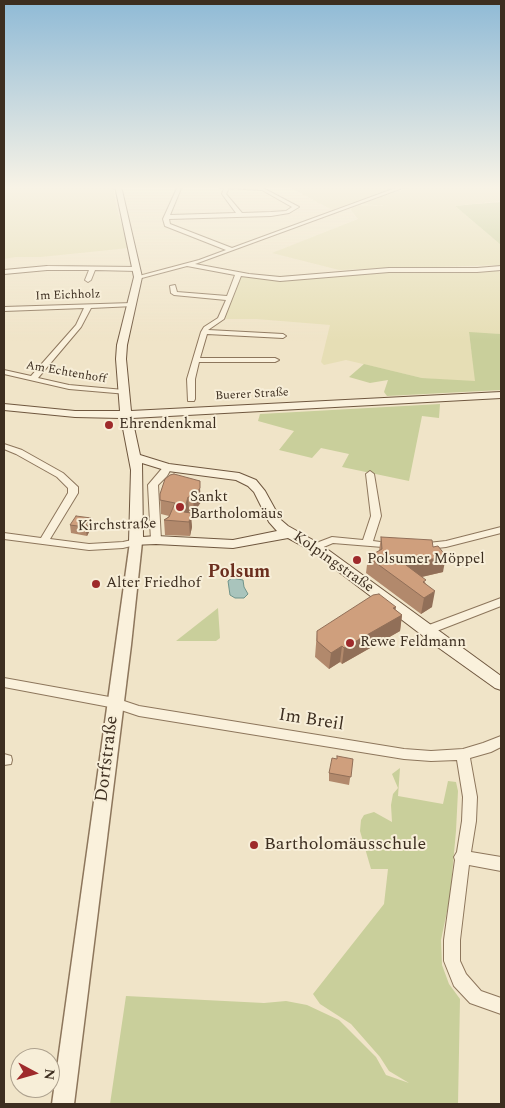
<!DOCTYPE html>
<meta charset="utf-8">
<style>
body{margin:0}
#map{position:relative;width:505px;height:1108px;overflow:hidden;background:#f0e4c8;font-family:Spectral,serif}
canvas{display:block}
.frame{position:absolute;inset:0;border:5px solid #3d2e20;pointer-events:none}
.north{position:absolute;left:10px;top:1048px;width:50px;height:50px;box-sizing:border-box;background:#f7eed8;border:1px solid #ada18e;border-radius:50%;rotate:96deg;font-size:14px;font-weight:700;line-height:20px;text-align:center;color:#3d2e20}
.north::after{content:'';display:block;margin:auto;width:18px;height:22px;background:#9e2a2b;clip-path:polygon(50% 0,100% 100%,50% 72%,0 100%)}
</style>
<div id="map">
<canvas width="505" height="1108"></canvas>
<div class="frame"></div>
<div class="north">N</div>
</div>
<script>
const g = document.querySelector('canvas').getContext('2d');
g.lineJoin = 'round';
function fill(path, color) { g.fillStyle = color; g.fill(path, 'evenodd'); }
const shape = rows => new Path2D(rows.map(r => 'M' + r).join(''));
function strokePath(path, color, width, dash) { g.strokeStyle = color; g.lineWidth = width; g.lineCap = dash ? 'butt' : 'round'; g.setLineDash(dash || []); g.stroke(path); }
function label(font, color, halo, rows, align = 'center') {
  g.font = font + ' Spectral,serif'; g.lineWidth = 4; g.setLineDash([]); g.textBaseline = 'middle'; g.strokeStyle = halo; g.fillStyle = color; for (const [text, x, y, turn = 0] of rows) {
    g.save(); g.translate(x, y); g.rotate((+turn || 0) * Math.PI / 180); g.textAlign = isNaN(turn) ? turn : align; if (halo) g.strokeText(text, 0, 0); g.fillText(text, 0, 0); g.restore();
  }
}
fill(shape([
 [4,186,113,186,117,209,129,248,41,257,16,257,4,259],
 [287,186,398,186,332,210],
 [413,186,501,186,501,201,455,206,501,245,501,265,339,270,272,253,358,219,350,209,359,205,388,206,361,204],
 [497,269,501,274,501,334,469,333,476,381,472,382,422,378,346,360,324,365,321,362,330,325,256,319,221,319,239,274,270,278,342,273]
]), '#e6deb5');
fill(shape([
 [501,202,501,245,455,206,475,204],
 [469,332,501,334,501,390,387,396,384,392,388,380,370,383,349,377,364,364,422,378,475,381],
 [440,404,439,418,422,416,409,481,342,467,349,454,321,448,312,458,279,450,294,431,258,421,260,414],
 [218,608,220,638,216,641,176,641],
 [400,768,398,796,443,804,448,781,456,782,458,791,456,831,450,897,441,940,442,965,449,984,460,999,458,1104,110,1104,126,996,264,1003,286,1001,307,1005,339,1020,376,1057,386,1075,409,1083,389,1071,380,1057,351,1024,320,1004,313,994,384,904,388,869,371,869,360,831,361,820,364,815,374,812,392,822,391,805,393,794,398,788,392,774]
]), '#c9cf9b');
const water = shape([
 [232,578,243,580,244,587,248,594,244,598,235,598,230,595,228,581,232,578]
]);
fill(water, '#a9c4bc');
strokePath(water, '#6f938a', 1);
const minor = shape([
 [178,186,182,186,170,215,236,213,222,194,224,188,213,186,263,188,299,207,289,213,271,216,169,219,170,224,232,248,401,186,408,186,195,264,249,274,280,277,389,268,477,268,501,266,501,270,477,272,389,272,280,281,241,276,224,319,208,330,283,334,286,336,283,338,207,334,200,358,275,358,279,360,275,362,199,362,195,379,195,399,194,401,188,401,187,379,201,332,204,327,218,318,226,300,174,295,171,293,170,286,175,285,177,292,227,296,235,275,187,266,138,279,135,277,199,260,226,250,165,226,163,219,178,186],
 [229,188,262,190,292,207,286,211,271,212,242,213,226,194,229,188],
 [47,266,137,267,140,269,137,271,95,270,91,280,88,282,85,280,89,270,47,270,4,274,4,270,47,266],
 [132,303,134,304,134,306,91,308,81,327,38,378,69,385,124,390,128,392,127,394,69,389,4,374,4,370,31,376,76,325,84,308,4,311,4,307,132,303],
 [4,444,22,450,63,473,78,487,78,493,50,539,89,544,123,542,136,539,141,542,139,544,123,548,89,550,4,539,4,533,41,538,68,493,68,488,57,477,16,454,4,449,4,444],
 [168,464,172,467,167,476,158,485,161,540,156,543,151,540,148,485,165,465,168,464],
 [370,471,374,474,381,516,373,541,395,544,397,546,395,548,333,543,319,549,311,549,310,547,311,545,332,537,363,540,371,516,366,474,370,471],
 [501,527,501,533,446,547,419,550,414,547,419,544,446,541,501,527],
 [501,598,501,606,429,634,425,635,421,634,419,631,421,628,501,598],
 [4,678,115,698,139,706,404,749,431,751,463,749,483,743,501,736,501,747,491,752,470,758,477,797,476,821,471,852,501,857,501,871,469,865,460,940,460,961,466,974,481,991,501,998,501,1014,470,1003,454,986,444,961,444,940,455,860,454,857,457,852,462,821,463,797,457,760,431,761,404,759,139,716,115,708,4,687,4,678],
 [4,754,11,756,12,760,11,764,4,765,4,754]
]);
const tertiary = shape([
 [136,538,142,542,131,645,74,1104,52,1104,130,542,136,538]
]);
const secondary = shape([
 [115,186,121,186,142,277,127,345,126,359,131,411,501,392,501,398,132,418,140,455,169,464,239,473,256,480,265,491,281,520,288,526,320,544,501,676,501,690,495,688,439,648,310,550,288,538,233,548,156,544,131,545,129,542,131,470,121,418,75,417,4,410,4,404,75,411,120,411,116,359,117,345,134,277,115,186],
 [142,463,168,471,236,480,248,486,254,492,269,522,277,531,233,540,156,536,143,537,142,463]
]);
strokePath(minor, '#8d765c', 2);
strokePath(tertiary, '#8d765c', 3);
strokePath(secondary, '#6f573f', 2);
fill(minor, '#faf1dc');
fill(tertiary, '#faf1dc');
fill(secondary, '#faf1dc');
fill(shape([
 [165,479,201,502,194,512,189,511,192,527,190,536,165,535,164,520,169,516,161,514,160,494],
 [91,518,92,526,87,536,71,533,70,525],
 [381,537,433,547,443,572,422,577,426,584,432,607,421,614,366,573,368,557,379,551],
 [396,610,402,615,400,631,342,664,340,662,329,669,315,657,317,631],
 [337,759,353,759,349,785,329,781,329,773]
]), '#b2896c');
fill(shape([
 [200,488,201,502,194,512,193,498],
 [188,497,189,511,186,522,184,512],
 [191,513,192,527,190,536,189,522],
 [91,518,92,526,87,536,85,527],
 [446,556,443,572,403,581,406,565],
 [435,591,432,607,421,614,424,598],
 [396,607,394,619,402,615,400,631,342,664,344,648,393,608],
 [342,646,340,662,329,669,331,653]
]), '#916f58');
const building = shape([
 [174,474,200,481,200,488,193,498,188,497,184,512,191,513,189,522,164,520,169,517,175,503,160,500,160,494,165,479,170,475,174,474],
 [76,516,91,518,85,527,70,525,76,516],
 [381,537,432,540,433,547,438,546,446,556,406,565,426,580,423,582,435,591,424,598,368,557,382,549,381,537],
 [379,594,396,607,393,608,402,615,344,648,342,646,331,653,317,641,317,631,373,595,379,594],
 [337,756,353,759,351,777,329,773,332,758,337,759,337,756]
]);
fill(building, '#cf9f7d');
strokePath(building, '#916f58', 1);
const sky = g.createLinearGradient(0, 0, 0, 341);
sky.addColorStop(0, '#8fbad6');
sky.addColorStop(0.55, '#f8f3e6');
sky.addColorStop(1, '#f8f3e600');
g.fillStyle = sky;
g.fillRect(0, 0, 505, 341);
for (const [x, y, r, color] of [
 [109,425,5,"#9e2a2b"],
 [180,507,5,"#9e2a2b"],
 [357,560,5,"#9e2a2b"],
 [96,584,5,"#9e2a2b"],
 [350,643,5,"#9e2a2b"],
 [254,845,5,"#9e2a2b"]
]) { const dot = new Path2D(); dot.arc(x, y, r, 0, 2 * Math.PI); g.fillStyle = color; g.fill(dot); strokePath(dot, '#f7eed8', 2); }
label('12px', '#3d2e20', '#f7eed8', [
 ["Im Eichholz",68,296,-2],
 ["Am Echtenhoff",66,373,10],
 ["Buerer Straße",252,395,-3]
]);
label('15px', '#3d2e20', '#f7eed8', [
 ["Ehrendenkmal",119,425],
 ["Sankt",190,498],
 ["Bartholomäus",190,515],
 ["Polsumer Möppel",367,560],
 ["Alter Friedhof",106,584],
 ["Rewe Feldmann",360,643]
], 'left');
label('15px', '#3d2e20', '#f7eed8', [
 ["Kirchstraße",117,526,-2],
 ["Kolpingstraße",333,563,35]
]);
label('bold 18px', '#6b2e1e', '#f7eed8', [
 ["Polsum",239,573]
]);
label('18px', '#3d2e20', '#f7eed8', [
 ["Im Breil",311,721,9],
 ["Dorfstraße",108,759,-83]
]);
label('18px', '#3d2e20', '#f7eed8', [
 ["Bartholomäusschule",264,845]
], 'left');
</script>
